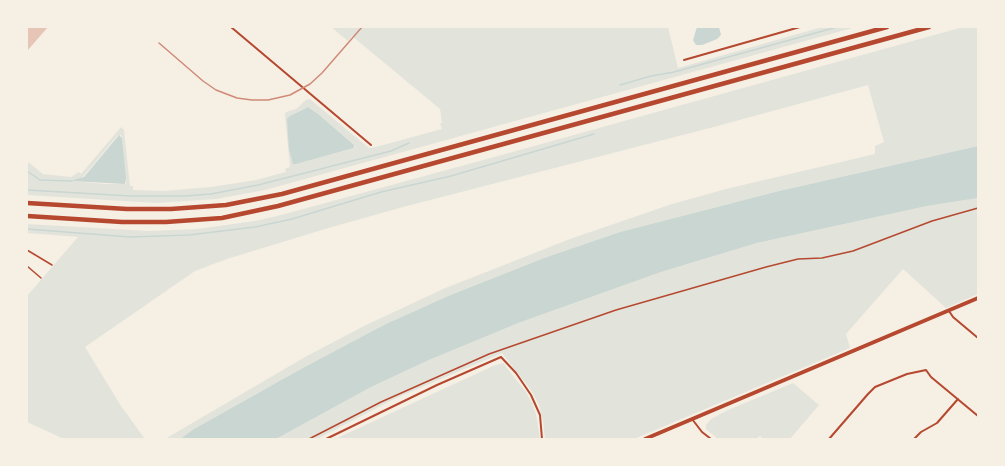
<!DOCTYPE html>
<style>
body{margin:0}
#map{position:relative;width:1005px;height:466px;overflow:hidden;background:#f6efe4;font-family:"Space Grotesk",sans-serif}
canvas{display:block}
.frame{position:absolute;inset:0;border:28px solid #f6efe4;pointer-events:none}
</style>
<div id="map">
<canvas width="1005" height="466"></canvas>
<div class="frame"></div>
</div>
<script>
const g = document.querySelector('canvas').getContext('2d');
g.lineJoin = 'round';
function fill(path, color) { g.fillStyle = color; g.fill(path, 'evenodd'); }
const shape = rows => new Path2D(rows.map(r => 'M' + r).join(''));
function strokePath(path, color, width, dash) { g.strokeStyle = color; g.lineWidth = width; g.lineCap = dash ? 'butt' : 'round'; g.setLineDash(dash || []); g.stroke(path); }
fill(shape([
 [331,27,668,27,678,68,822,27,856,27,265,190,216,199,156,203,27,195,27,161,43,174,71,177,79,172,81,174,121,127,124,130,130,186,133,186,133,190,164,191,211,187,256,180,286,172,285,169,290,167,285,115,286,112,296,109,306,100,309,99,311,100,369,148,372,148,442,129,440,123,442,123,440,109,352,36,348,41],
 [305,108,310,108,317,113,354,145,355,148,295,164,290,116],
 [121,135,122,138,126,184,106,184,72,181,82,178,117,136],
 [963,27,978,27,978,146,779,191,620,232,544,258,448,296,395,320,299,370,194,429,180,439,165,439,305,357,364,326,443,289,570,239,672,204,726,189,875,154,875,146,884,142,868,85,710,128,403,207,325,229,227,259,195,271,85,347,121,406,145,439,64,439,27,422,27,296,78,237,27,233,27,224,149,231,197,229,255,221,281,215,498,156],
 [978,198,978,294,946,308,903,269,846,334,850,348,634,439,545,439,543,420,539,405,531,390,502,353,394,399,317,439,276,439,371,387,429,360,517,323,661,272,757,243,927,206],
 [503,363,526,392,532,403,536,414,540,439,335,439,493,366],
 [793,383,819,405,790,439,763,439,760,436,756,439,718,439,706,429,706,425,711,419,728,410]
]), '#e2e4dc');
fill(shape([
 [697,27,719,27,721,35,717,39,702,45,696,45,693,40],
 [308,107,317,113,354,145,354,148,296,164,293,164,289,149,287,119,290,116],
 [119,135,122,138,126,178,125,184,72,181,73,180,84,177],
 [978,146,978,198,927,206,757,243,661,272,518,323,429,360,371,387,276,439,180,439,194,429,299,370,386,324,448,296,544,258,620,232,779,191]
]), '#c9d6d2');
strokePath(shape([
 [620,85,651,76,674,72,837,27],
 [27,171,40,180,72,181],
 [27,190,131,196,185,196,211,194,258,185,391,151,409,143],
 [27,229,130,237,189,235,255,227,292,219,381,192,451,176,594,134]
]), '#c9d6d2', 1.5);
fill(shape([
 [27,27,48,27,27,51]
]), '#e6c5b7');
strokePath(shape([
 [309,439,381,402,489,354,616,310,766,267,798,259,822,258,853,251,932,221,978,208]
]), '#b5482f', 1.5);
strokePath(shape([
 [27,250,52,265],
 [27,266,41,278]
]), '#b5482f', 1.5);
strokePath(shape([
 [231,27,371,145],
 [684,60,800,27],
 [949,311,953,317,978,338],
 [692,419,702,432,711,439],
 [326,439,437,385,501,357,516,373,531,395,540,415,542,439],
 [829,439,868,394,875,387,907,374,926,370,931,377,978,416],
 [914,439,921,432,937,423,958,399]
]), '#b5482f', 2);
strokePath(shape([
 [645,439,978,298]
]), '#b5482f', 4);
strokePath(shape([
 [27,203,127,209,171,209,226,205,282,194,887,27],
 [27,216,122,222,166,222,222,218,278,206,929,27]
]), '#b5482f', 4.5);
strokePath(shape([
 [159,43,203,81,216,90,237,98,252,100,268,100,290,95,310,84,322,73,362,27]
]), '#cf8b77', 1.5);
</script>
